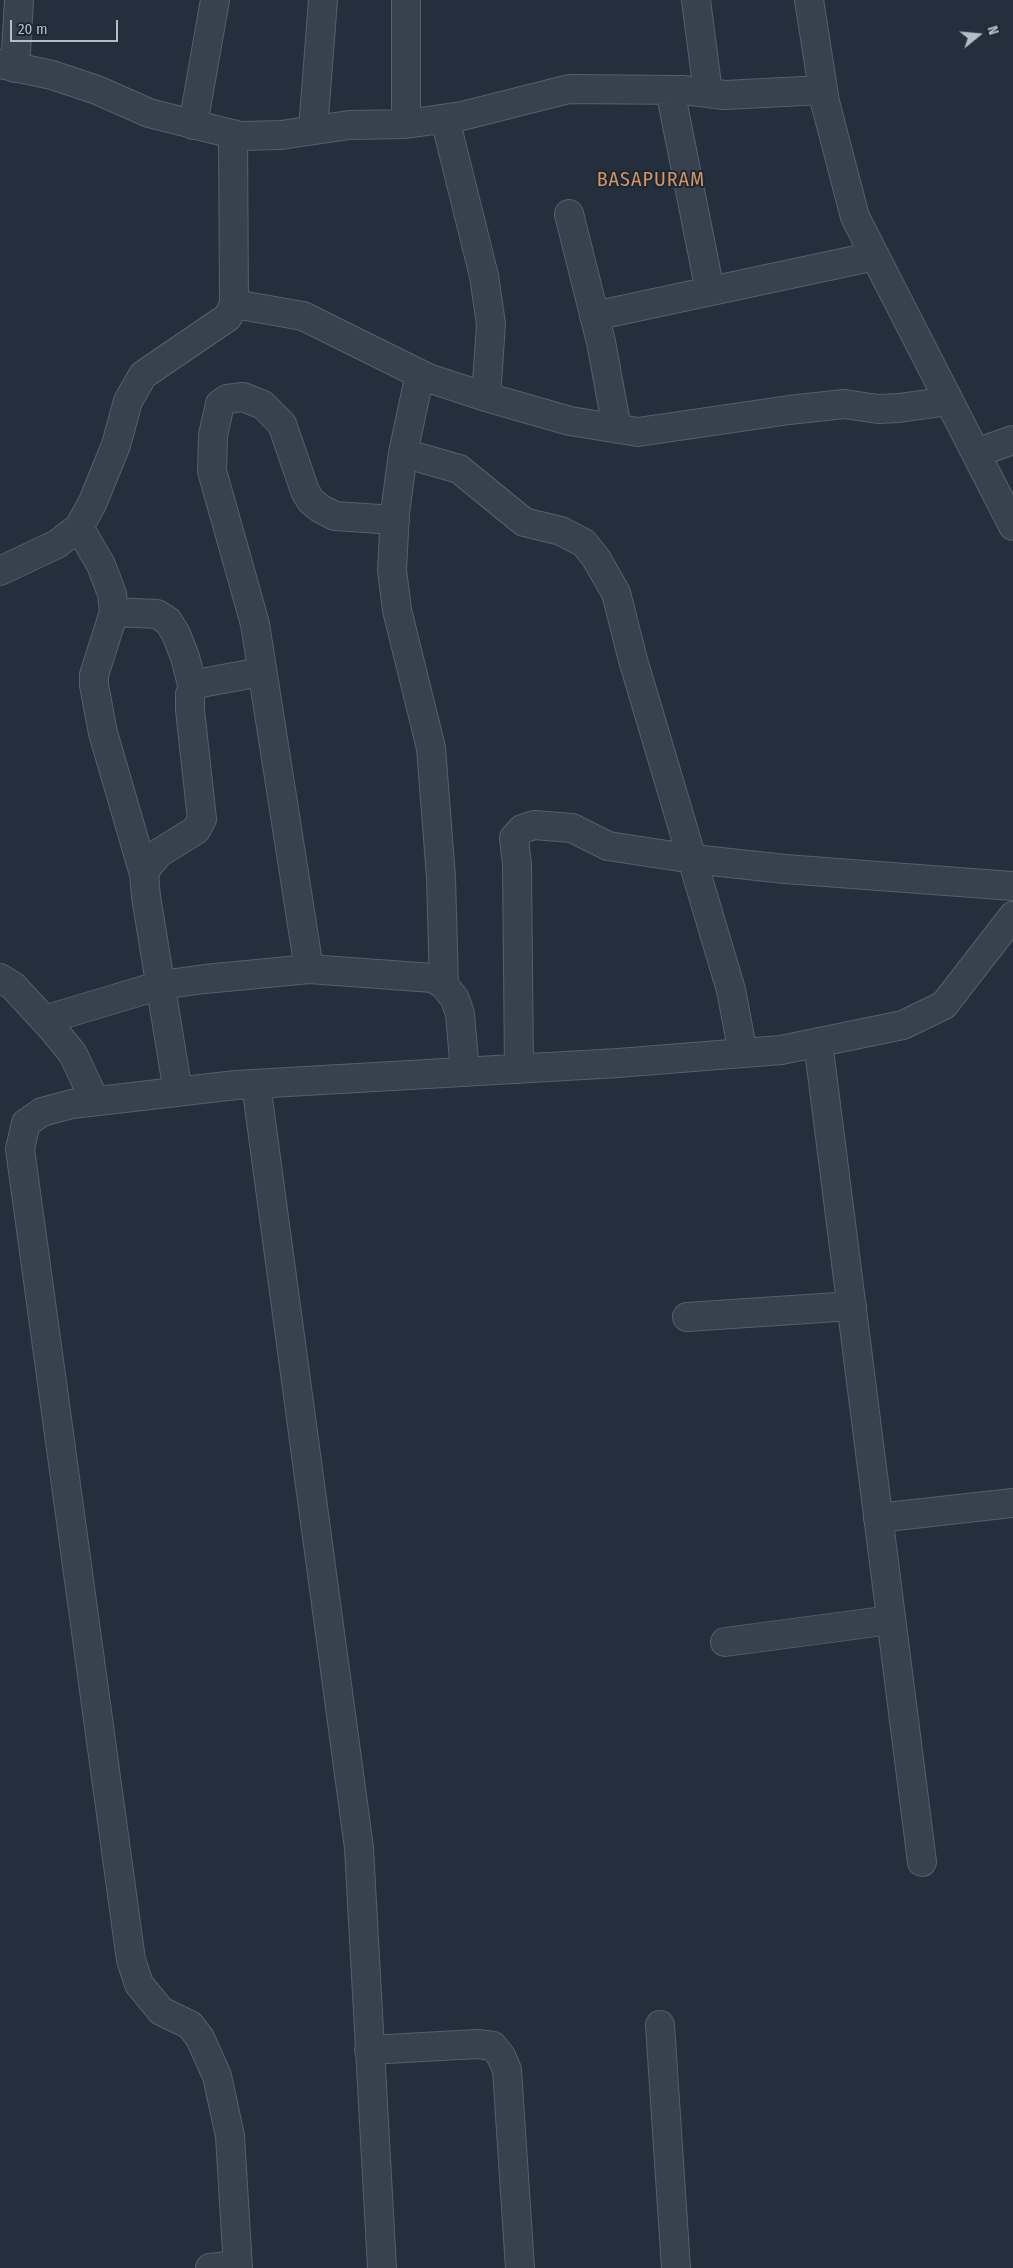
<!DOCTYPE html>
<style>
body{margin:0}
#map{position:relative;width:1013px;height:2268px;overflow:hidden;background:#242f3e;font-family:"Fira Sans Condensed",sans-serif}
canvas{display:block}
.north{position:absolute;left:953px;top:10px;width:50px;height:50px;-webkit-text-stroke:4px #1d2633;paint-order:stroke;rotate:73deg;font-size:14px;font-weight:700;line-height:20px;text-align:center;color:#b4bcc9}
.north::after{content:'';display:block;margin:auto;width:18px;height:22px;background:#b4bcc9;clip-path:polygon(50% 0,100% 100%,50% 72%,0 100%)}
.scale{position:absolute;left:10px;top:20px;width:108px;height:22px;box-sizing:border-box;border:2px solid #b4bcc9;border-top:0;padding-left:6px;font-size:15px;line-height:18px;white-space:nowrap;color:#b4bcc9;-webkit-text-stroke:4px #1d2633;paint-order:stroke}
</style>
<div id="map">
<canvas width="1013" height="2268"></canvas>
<div class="north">N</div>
<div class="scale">20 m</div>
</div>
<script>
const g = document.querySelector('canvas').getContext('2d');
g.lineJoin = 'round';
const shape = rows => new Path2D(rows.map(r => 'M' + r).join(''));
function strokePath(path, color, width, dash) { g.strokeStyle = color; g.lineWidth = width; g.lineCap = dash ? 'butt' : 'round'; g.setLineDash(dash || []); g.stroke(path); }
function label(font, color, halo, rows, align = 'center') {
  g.font = font + ' "Fira Sans Condensed",sans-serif'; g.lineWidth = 4; g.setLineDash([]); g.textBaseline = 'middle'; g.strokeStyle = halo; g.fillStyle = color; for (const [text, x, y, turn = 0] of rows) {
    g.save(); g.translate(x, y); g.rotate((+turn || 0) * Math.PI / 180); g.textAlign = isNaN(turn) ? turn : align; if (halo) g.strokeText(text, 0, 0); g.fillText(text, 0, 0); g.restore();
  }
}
const minor = shape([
 [696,0,708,93],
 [809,0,825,102,855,217,1013,526],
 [0,64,52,75,97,90,149,113,240,136,281,135,349,125,406,124,462,116,569,89,682,90,725,95,823,90],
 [15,68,19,0],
 [670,90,710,291],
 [445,119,484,276,491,324,486,397],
 [406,124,406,0],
 [193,125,215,0],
 [313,130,323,0],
 [569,214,601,342,617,429],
 [234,304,303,316,428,378,486,397,570,421,638,432,789,410,844,404,878,409,899,408,949,401],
 [594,316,875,256],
 [420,374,403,453,395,513,392,570,397,610,431,748,441,877,444,985],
 [403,453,459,469,524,522,561,531,584,543,596,558,616,593,633,660,731,990,743,1053],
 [976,453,1013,440],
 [79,527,101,565,112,594,114,612,94,675,94,685,103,733,144,874],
 [0,571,57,544,79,527,92,504,116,445,128,401,143,375,228,317,234,304,233,134],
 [114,612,157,614,168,621,176,634,185,657,193,688],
 [309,969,255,624,212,471,213,435,220,404,227,399,243,397,263,405,282,424,305,491,311,501,321,509,335,516,395,520],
 [0,978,13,986,51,1027,73,1054,95,1101],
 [44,1020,161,985,205,979,309,969,433,978,444,985,455,999,460,1014,465,1072],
 [818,1042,922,1862],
 [519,1069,517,865,514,838,522,829,534,825,572,828,608,846,693,859,785,869,1013,886],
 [256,1084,359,1848,382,2268],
 [178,1092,146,897,144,874,148,866,159,853,196,830,202,819,190,710,190,694,193,688,201,683,261,672],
 [687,1317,852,1306],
 [878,1518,1013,1503],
 [725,1642,891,1620],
 [660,2025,676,2268],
 [369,2050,477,2044,493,2046,501,2056,507,2070,520,2268],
 [210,2268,238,2265],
 [238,2268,230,2136,217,2076,200,2038,190,2025,161,2011,139,1984,131,1960,20,1149,26,1123,42,1112,72,1104,236,1085,618,1063,781,1050,903,1025,944,1005,1013,916]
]);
strokePath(minor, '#565f6c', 30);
strokePath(minor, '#38414e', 28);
g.letterSpacing = '1px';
label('20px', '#d59563', '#1d2633', [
 ["BASAPURAM",651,180]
]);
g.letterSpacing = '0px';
</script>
